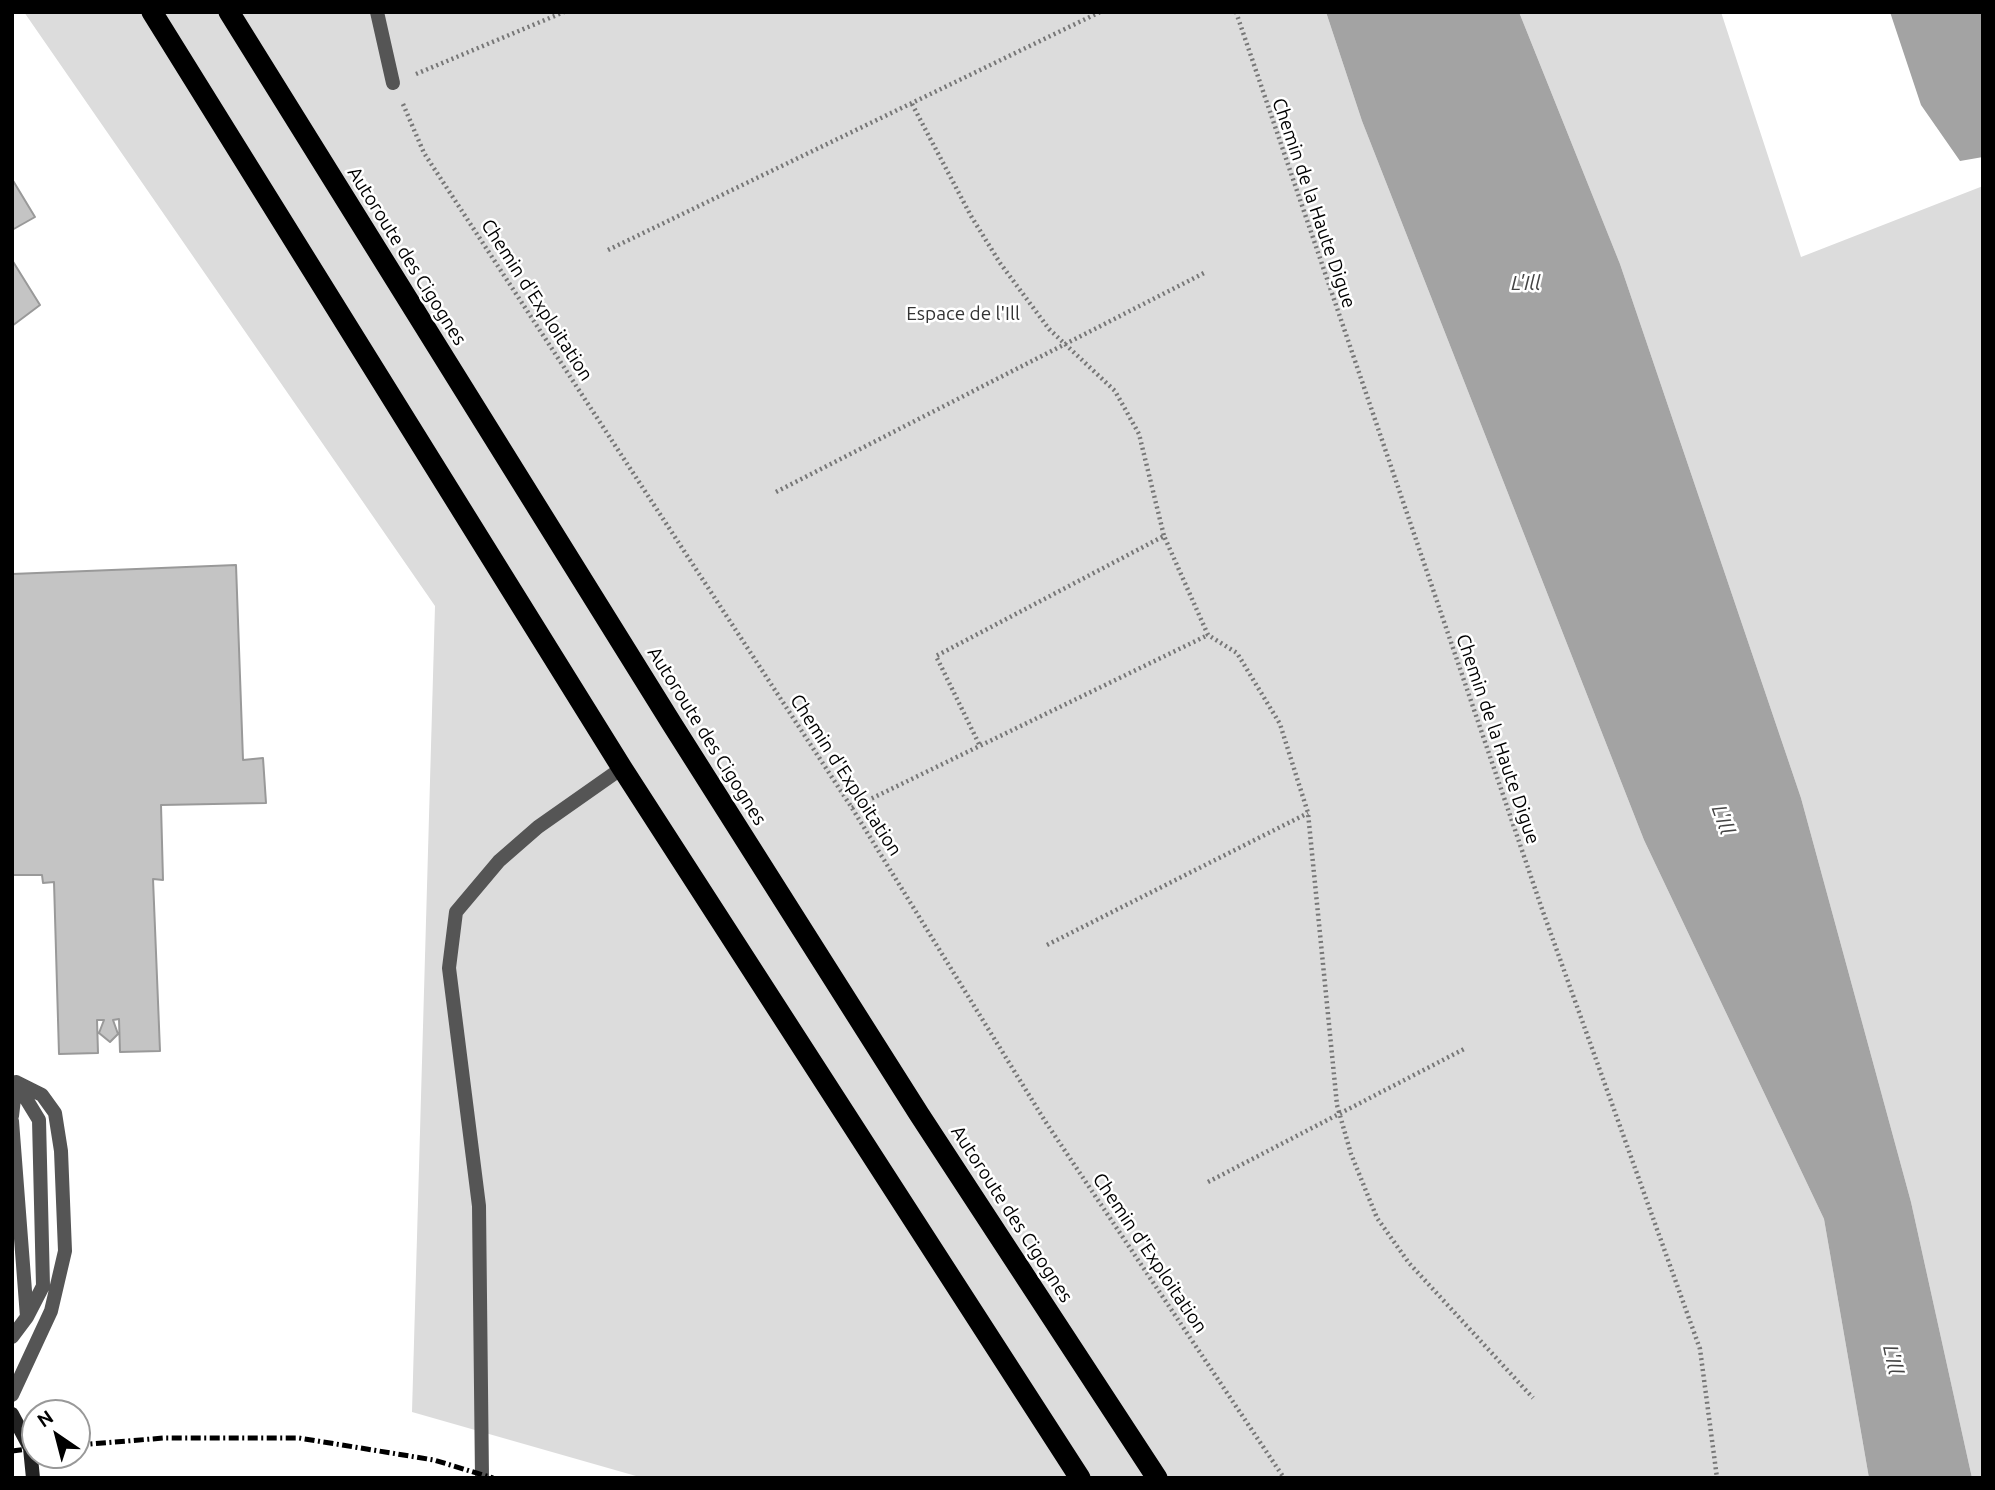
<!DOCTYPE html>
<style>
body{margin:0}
#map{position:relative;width:1995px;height:1490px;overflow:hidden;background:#fff;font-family:Ubuntu,sans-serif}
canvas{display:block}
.frame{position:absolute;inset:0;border:14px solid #000;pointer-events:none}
.north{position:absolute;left:21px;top:1399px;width:70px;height:70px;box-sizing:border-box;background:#fff;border:2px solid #999;border-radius:50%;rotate:325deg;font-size:19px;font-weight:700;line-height:28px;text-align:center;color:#000}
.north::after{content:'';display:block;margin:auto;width:24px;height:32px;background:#000;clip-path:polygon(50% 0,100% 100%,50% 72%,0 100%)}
</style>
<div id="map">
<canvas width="1995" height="1490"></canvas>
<div class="frame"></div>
<div class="north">N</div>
</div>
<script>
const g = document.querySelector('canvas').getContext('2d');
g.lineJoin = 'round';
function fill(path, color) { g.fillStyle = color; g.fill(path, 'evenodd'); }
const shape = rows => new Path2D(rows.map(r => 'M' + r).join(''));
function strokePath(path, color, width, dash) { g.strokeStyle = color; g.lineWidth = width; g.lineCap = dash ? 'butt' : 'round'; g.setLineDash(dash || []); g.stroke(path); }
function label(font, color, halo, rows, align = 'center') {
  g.font = font + ' Ubuntu,sans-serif'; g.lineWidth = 5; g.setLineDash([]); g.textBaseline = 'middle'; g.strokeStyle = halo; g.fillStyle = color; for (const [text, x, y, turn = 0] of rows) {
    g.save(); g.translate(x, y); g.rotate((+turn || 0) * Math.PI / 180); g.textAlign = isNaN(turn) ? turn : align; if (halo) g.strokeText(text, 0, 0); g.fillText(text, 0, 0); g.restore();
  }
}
fill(shape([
 [24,12,1326,12,1362,121,1644,840,1824,1219,1869,1478,643,1478,412,1412,435,606],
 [1519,12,1721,12,1801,257,1983,186,1983,1478,1972,1478,1911,1202,1801,798,1620,264]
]), '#dcdcdc');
fill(shape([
 [1326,12,1519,12,1620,264,1801,798,1911,1202,1972,1478,1869,1478,1824,1219,1644,840,1362,121],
 [1890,12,1983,12,1983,157,1960,161,1921,105]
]), '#a3a3a3');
const building = shape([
 [12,179,35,217,12,230,12,179],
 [12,260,40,305,12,326,12,260],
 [236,565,243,760,263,758,266,803,161,805,163,880,153,879,160,1051,120,1052,119,1019,113,1020,118,1034,110,1042,99,1033,104,1020,97,1020,98,1053,59,1054,54,882,43,883,42,875,12,875,12,574,236,565]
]);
fill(building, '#c4c4c4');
strokePath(building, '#999', 2);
const highway = shape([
 [152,12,622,768,1080,1478],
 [229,12,672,724,919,1114,1157,1478]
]);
strokePath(highway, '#dbdbdb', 23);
strokePath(shape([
 [1236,12,1542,909,1700,1349,1717,1478],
 [416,74,564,12],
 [403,104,424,153,852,808,1045,1121,1284,1478],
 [912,104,971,216,1000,263,1049,329,1115,391,1139,434,1164,536],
 [608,250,1100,12],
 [776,492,1204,273],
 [979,744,936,656,1164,536,1208,635,1237,653,1280,724,1308,813,1337,1105,1351,1154,1377,1218,1409,1263,1533,1398],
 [852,808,1208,635],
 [1047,945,1308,813],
 [1208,1182,1466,1048]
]), '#777', 4.5, [2, 3.5]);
strokePath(shape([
 [17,1084,39,1120,43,1286,27,1317],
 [12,1116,16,1082],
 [12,1121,27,1317,12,1337],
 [12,1395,51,1311,65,1251,61,1151,55,1113,42,1095,16,1082],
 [482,1478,479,1206,449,968,456,912,499,861,538,827,622,768]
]), '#555', 14);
strokePath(shape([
 [377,12,393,83]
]), '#555', 14);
strokePath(shape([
 [12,1414,30,1448,33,1478]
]), '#222', 14);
strokePath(highway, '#000', 21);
strokePath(shape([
 [77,1445,164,1438,299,1438,434,1460,493,1478],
 [12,1451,35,1448]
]), '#000', 5, [10, 3.5, 2, 3.5]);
label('19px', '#000', '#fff', [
 ["Chemin de la Haute Digue",1314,203,71],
 ["Autoroute des Cigognes",407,256,58],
 ["Chemin d'Exploitation",537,300,57],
 ["Autoroute des Cigognes",707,736,58],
 ["Chemin de la Haute Digue",1498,739,71],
 ["Chemin d'Exploitation",846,775,57],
 ["Autoroute des Cigognes",1012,1214,57],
 ["Chemin d'Exploitation",1150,1253,56]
]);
label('19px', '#333', '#fff', [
 ["Espace de l'Ill",963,314]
]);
label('italic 21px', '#444', '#fff', [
 ["L'Ill",1526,283],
 ["L'Ill",1723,820,71],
 ["L'Ill",1893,1360,78]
]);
</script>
